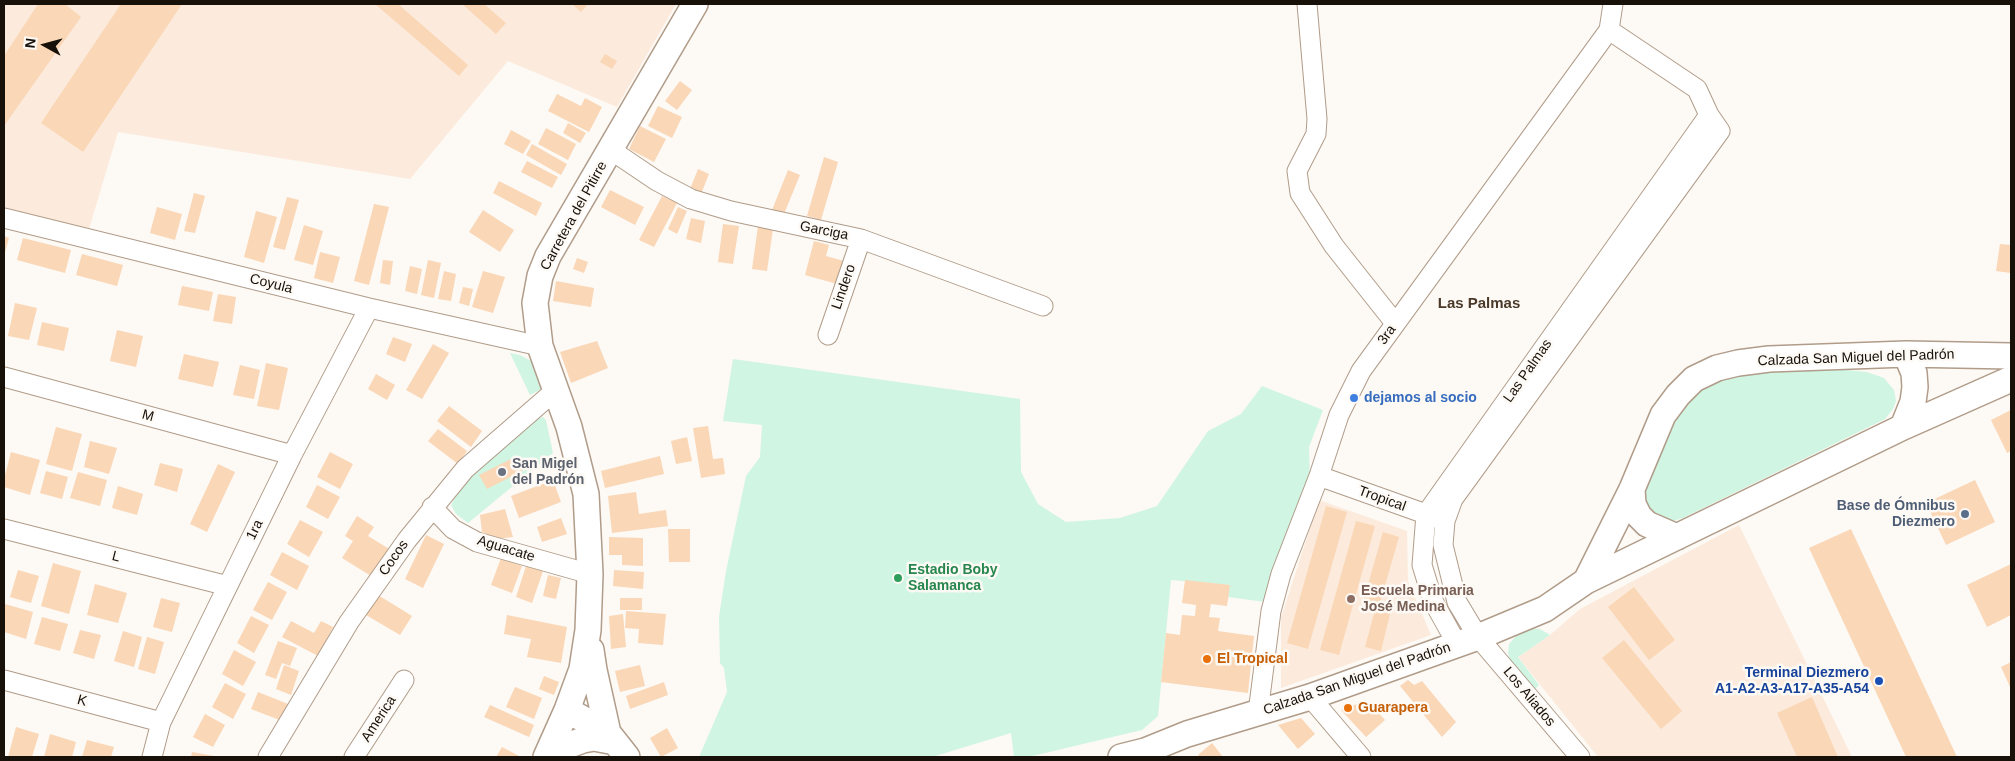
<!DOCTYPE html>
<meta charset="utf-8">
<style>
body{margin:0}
#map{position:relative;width:2015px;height:761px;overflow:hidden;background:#fdf9f5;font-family:Arial,sans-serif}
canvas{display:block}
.frame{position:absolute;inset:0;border:5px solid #18110a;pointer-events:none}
.north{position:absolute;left:20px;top:20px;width:50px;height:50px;-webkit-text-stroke:4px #fdf9f5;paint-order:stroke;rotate:277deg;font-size:14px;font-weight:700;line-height:20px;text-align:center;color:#18110a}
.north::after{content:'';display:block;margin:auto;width:18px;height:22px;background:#18110a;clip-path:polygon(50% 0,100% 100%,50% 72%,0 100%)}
</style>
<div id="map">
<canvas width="2015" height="761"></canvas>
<div class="frame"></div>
<div class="north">N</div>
</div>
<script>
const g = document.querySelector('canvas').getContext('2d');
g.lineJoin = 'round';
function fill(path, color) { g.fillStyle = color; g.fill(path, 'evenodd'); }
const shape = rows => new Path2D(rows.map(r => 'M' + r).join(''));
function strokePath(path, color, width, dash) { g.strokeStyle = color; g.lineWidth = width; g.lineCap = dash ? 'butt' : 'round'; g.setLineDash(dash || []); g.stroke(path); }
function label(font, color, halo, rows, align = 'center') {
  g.font = font + ' Arial,sans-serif'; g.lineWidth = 5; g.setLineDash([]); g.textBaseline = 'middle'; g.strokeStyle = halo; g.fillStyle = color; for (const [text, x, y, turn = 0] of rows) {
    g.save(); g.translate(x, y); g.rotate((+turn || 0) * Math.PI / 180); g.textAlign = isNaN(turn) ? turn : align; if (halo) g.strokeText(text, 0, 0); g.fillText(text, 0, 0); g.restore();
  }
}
fill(shape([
 [4,4,676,4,617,107,508,61,410,179,118,132,86,239,4,218],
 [1319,500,1407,531,1408,581,1431,635,1281,688,1281,618],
 [1739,525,1852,757,1598,757,1518,657,1550,635,1580,609]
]), '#fcebdc');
fill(shape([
 [510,353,520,355,535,363,542,385,540,390,530,395],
 [733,359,1020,399,1021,472,1038,504,1066,522,1120,518,1157,506,1208,431,1241,414,1262,386,1323,410,1309,447,1310,480,1265,602,1228,597,1229,585,1171,580,1158,716,1142,730,1028,757,1014,757,1011,733,932,757,699,757,727,692,724,668,720,663,719,617,726,571,746,476,760,457,762,425,723,421],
 [1794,365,1867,372,1884,378,1894,390,1896,401,1893,409,1885,419,1683,518,1667,523,1651,517,1643,494,1670,420,1689,395,1719,377],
 [543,417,546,420,553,453,468,523,456,514,451,505,464,482,537,418],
 [1528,628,1540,629,1550,635,1518,657,1539,685,1532,692,1511,662,1508,653,1509,644,1516,636]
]), '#d0f5e3');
fill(shape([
 [38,4,65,4,81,17,4,126,4,56],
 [121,4,182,4,83,152,41,123],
 [375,4,398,4,468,65,459,76],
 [462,4,484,4,506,23,496,34],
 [572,4,588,4,581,12],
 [605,54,617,61,612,69,600,62],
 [680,81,692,90,677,110,665,101],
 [557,94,581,106,585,98,602,107,589,132,548,111],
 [658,106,682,117,672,138,648,126],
 [568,123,586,133,580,143,563,133],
 [640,126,666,139,654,162,629,149],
 [546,128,576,144,568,160,538,144],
 [511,130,531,141,523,154,504,144],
 [532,144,567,164,561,175,526,155],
 [824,157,838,162,821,220,807,216],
 [527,161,558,177,552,188,521,172],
 [698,169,709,174,701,194,690,189],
 [788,170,800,175,784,214,772,210],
 [499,181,542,203,536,216,493,193],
 [610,190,644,207,635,225,601,207],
 [194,193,205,196,195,233,184,231],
 [662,196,677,203,654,247,639,240],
 [287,197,299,200,285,250,273,247],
 [374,204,389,207,369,285,354,281],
 [157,207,182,214,175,240,150,233],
 [678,207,687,211,677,234,668,229],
 [483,210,514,230,500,252,469,232],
 [256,211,277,217,264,263,244,257],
 [691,218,705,221,701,243,686,239],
 [723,224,739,226,733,264,718,262],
 [304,225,323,231,313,265,294,260],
 [758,226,773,229,767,271,752,269],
 [4,236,9,238,4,256],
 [23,238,71,250,65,273,17,260],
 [814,241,829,245,826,256,844,261,837,284,805,275],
 [2000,244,2011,245,2011,273,1996,271],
 [320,252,340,257,333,283,314,278],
 [82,254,123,265,117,286,76,275],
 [577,258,588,262,584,273,573,269],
 [383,260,393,261,390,285,380,283],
 [428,260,441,263,434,298,421,295],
 [410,266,422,269,417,294,405,291],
 [444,271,456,274,451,301,438,299],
 [483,271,505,277,493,313,472,307],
 [556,281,594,288,591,307,553,301],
 [182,286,213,292,209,311,178,305],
 [463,287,473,289,469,306,459,303],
 [218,294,236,297,232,324,213,321],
 [15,303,37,308,29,340,8,336],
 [42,322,69,328,64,351,37,345],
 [117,330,143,336,136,367,110,361],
 [393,337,412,344,405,362,386,354],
 [597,341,608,368,571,383,560,352],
 [433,344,449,353,422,399,406,390],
 [184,354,219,362,213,387,178,379],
 [266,363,288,368,279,410,257,406],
 [240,365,260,370,254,399,233,395],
 [376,374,395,385,387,400,368,389],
 [449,406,482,431,471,447,437,421],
 [2011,410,2011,451,2007,453,1991,420],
 [708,426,713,459,723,458,725,474,701,478,693,428],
 [56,427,82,434,72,471,46,464],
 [438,429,467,451,458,464,428,441],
 [687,437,692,461,676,464,671,441],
 [90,441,117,448,109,474,84,467],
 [11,452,40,460,30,495,4,487,4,479],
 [330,452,353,464,340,489,317,477],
 [517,456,524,470,487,489,479,475],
 [660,456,664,474,605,488,601,471],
 [160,463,183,469,177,492,154,485],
 [218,464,235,472,207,532,190,524],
 [46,471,68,477,62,499,40,493],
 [78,472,107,480,100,506,70,498],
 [553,480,561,502,519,518,511,496],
 [1975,480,1995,522,1946,545,1926,503],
 [317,485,340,497,328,519,306,507],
 [118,486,143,494,137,515,112,508],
 [636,492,639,514,666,510,668,526,612,533,608,496],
 [1326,506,1347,512,1308,649,1287,643],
 [505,509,513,537,496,539,482,532,480,515],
 [357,516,374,527,368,536,391,550,383,563,380,561,371,576,342,558,353,541,345,536],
 [561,518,567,534,542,542,537,527],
 [300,520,323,532,309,557,287,544],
 [1356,521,1375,526,1339,655,1320,650],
 [668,529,690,529,690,562,669,562],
 [1851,529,1957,757,1906,757,1809,548],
 [1383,532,1399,537,1379,606,1363,602],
 [426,535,444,544,423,588,405,579],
 [609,537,643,538,643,566,622,565,622,555,609,555],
 [282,552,309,566,297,590,270,575],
 [501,558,522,566,512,593,491,585],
 [53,563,81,571,69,614,41,606],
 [2011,564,2011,615,1987,627,1967,585],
 [526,566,543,571,532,603,516,597],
 [18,570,39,576,31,603,10,597],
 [614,570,644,572,643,589,613,586],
 [548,575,561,578,556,599,543,596],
 [1185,580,1230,585,1227,606,1211,604,1209,617,1220,618,1218,631,1254,636,1248,693,1161,682,1166,633,1180,635,1182,615,1195,616,1196,605,1182,603],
 [268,582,287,592,272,620,253,610],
 [95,584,127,593,118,623,87,615],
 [1634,587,1675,640,1649,660,1608,607],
 [378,595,412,616,400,635,366,615],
 [161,598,180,603,172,632,153,627],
 [620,598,642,598,642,610,620,610],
 [5,604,33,612,26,639,4,632],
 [1375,610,1390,614,1381,651,1365,647],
 [626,611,666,614,663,645,638,643,639,629,625,628],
 [623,614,626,647,611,649,609,616],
 [507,615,567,627,561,663,527,657,531,639,504,634],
 [251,616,269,625,254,653,237,643],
 [42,617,68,624,60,651,34,644],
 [291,621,314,633,321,621,333,627,318,656,282,637],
 [80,630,101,635,94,659,73,653],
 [123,631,142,637,134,667,114,661],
 [147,637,164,642,155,674,138,669],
 [1624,640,1682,711,1661,729,1602,658],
 [278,641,297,648,290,666,282,663,276,679,265,675],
 [234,650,256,662,243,686,222,674],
 [2011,662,2011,689,2001,667],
 [284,665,299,671,291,695,276,689],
 [640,665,645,686,620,692,615,671],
 [544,676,559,682,554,695,539,689],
 [1408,680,1414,685,1422,681,1456,722,1442,737,1400,686],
 [664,682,668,695,630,709,626,696],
 [225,683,246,694,233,719,212,707],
 [515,687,542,698,534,719,506,707],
 [258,692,288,704,282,721,251,709],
 [1812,697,1838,757,1797,757,1777,713],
 [1362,702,1365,705,1369,702,1385,720,1366,737,1341,710],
 [490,705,534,725,529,737,484,717],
 [205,714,225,725,213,747,193,737],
 [1301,718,1315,734,1298,749,1278,725],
 [16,727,39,734,32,757,8,757],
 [667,728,678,748,661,757,650,738],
 [50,734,76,742,72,757,44,757],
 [87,740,114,747,111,757,82,757],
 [1212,743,1223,757,1200,757,1198,755],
 [502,747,521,757,496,757],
 [192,752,214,756,214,757,191,757]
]), '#fad7b6');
const minor = shape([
 [1307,4,1317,119,1316,134,1297,171,1300,193,1334,246,1395,323],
 [1609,30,1697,89,1709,115],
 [611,150,657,181,691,199,731,211,861,239,1043,306],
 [4,218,369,308,540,346],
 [828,335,861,239],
 [4,377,292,455],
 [1319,476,1437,518],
 [432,507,453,529,477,542,590,574],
 [4,529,228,586],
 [1457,644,1433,601,1422,565,1426,514,1709,115,1720,131,1453,499,1445,521,1443,545,1457,602,1478,637,1580,757],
 [4,680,161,722],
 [1310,697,1361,757],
 [1258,713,1271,611,1281,574,1319,476,1339,415,1361,371,1609,30,1613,4],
 [152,757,161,722,292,455,369,308],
 [268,757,349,622,407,540,465,469,557,389],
 [354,757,404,680]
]);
const major = shape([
 [1903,427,1913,402,1915,387,1914,373,1906,354],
 [1632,489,1633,504,1639,516,1647,524,1677,537],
 [1586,581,1632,489,1663,415,1678,395,1694,379,1717,368,1738,363,1769,359,1906,354,2011,356],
 [591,650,594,670,608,733],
 [567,710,608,733,627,757],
 [546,757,567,710,582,669,588,630,590,574,586,494,569,427,540,346,535,303,540,276,548,256,695,4],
 [554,757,567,746,583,740,594,738,615,742],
 [1121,757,1145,751,1187,734,1310,697,1478,637,1545,609,1586,581,1903,427,2011,379]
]);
strokePath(minor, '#b09c89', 21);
strokePath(major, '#b09c89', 28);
strokePath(minor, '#fff', 19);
strokePath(major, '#fff', 25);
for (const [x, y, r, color] of [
 [1354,398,5,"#3f7fe0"],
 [502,472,5,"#6b7280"],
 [1965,514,5,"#5c6f8a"],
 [898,578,5,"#2e9e5b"],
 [1351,599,5,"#8d6e63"],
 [1207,659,5,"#e8710a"],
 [1879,681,5,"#1a4fb4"],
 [1348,708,5,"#e8710a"]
]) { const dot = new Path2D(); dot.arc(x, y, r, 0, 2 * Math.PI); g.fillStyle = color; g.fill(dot); strokePath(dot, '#fdf9f5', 2); }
label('14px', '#18110a', '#fdf9f5', [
 ["Carretera del Pitirre",574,216,-61],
 ["Garciga",824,231,11],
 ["Coyula",271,284,14],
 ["Lindero",844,287,-71],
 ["3ra",1387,335,-54],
 ["Calzada San Miguel del Padrón",1856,358,-2],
 ["Las Palmas",1528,371,-55],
 ["M",148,416,15],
 ["Tropical",1382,499,20],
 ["1ra",255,530,-64],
 ["Aguacate",506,549,17],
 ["L",116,557,14],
 ["Cocos",394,558,-55],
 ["Calzada San Miguel del Padrón",1357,679,-19],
 ["Los Aliados",1529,697,50],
 ["K",82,701,15],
 ["America",379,719,-57]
]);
label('bold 14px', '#366cbe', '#fdf9f5', [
 ["dejamos al socio",1364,398]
], 'left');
label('bold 14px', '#5b616d', '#fdf9f5', [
 ["San Migel",512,464],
 ["del Padrón",512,480]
], 'left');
label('bold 14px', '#4e5e75', '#fdf9f5', [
 ["Base de Ómnibus",1955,506],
 ["Diezmero",1955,522]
], 'right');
label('bold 14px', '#27864d', '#fdf9f5', [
 ["Estadio Boby",908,570],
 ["Salamanca",908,586]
], 'left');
label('bold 14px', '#785e54', '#fdf9f5', [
 ["Escuela Primaria",1361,591],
 ["José Medina",1361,607]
], 'left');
label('bold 14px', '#c56008', '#fdf9f5', [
 ["El Tropical",1217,659],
 ["Guarapera",1358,708]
], 'left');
label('bold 14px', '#164399', '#fdf9f5', [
 ["Terminal Diezmero",1869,673],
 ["A1-A2-A3-A17-A35-A54",1869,689]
], 'right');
label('bold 15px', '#4a3929', '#fdf9f5', [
 ["Las Palmas",1479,304]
]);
</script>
